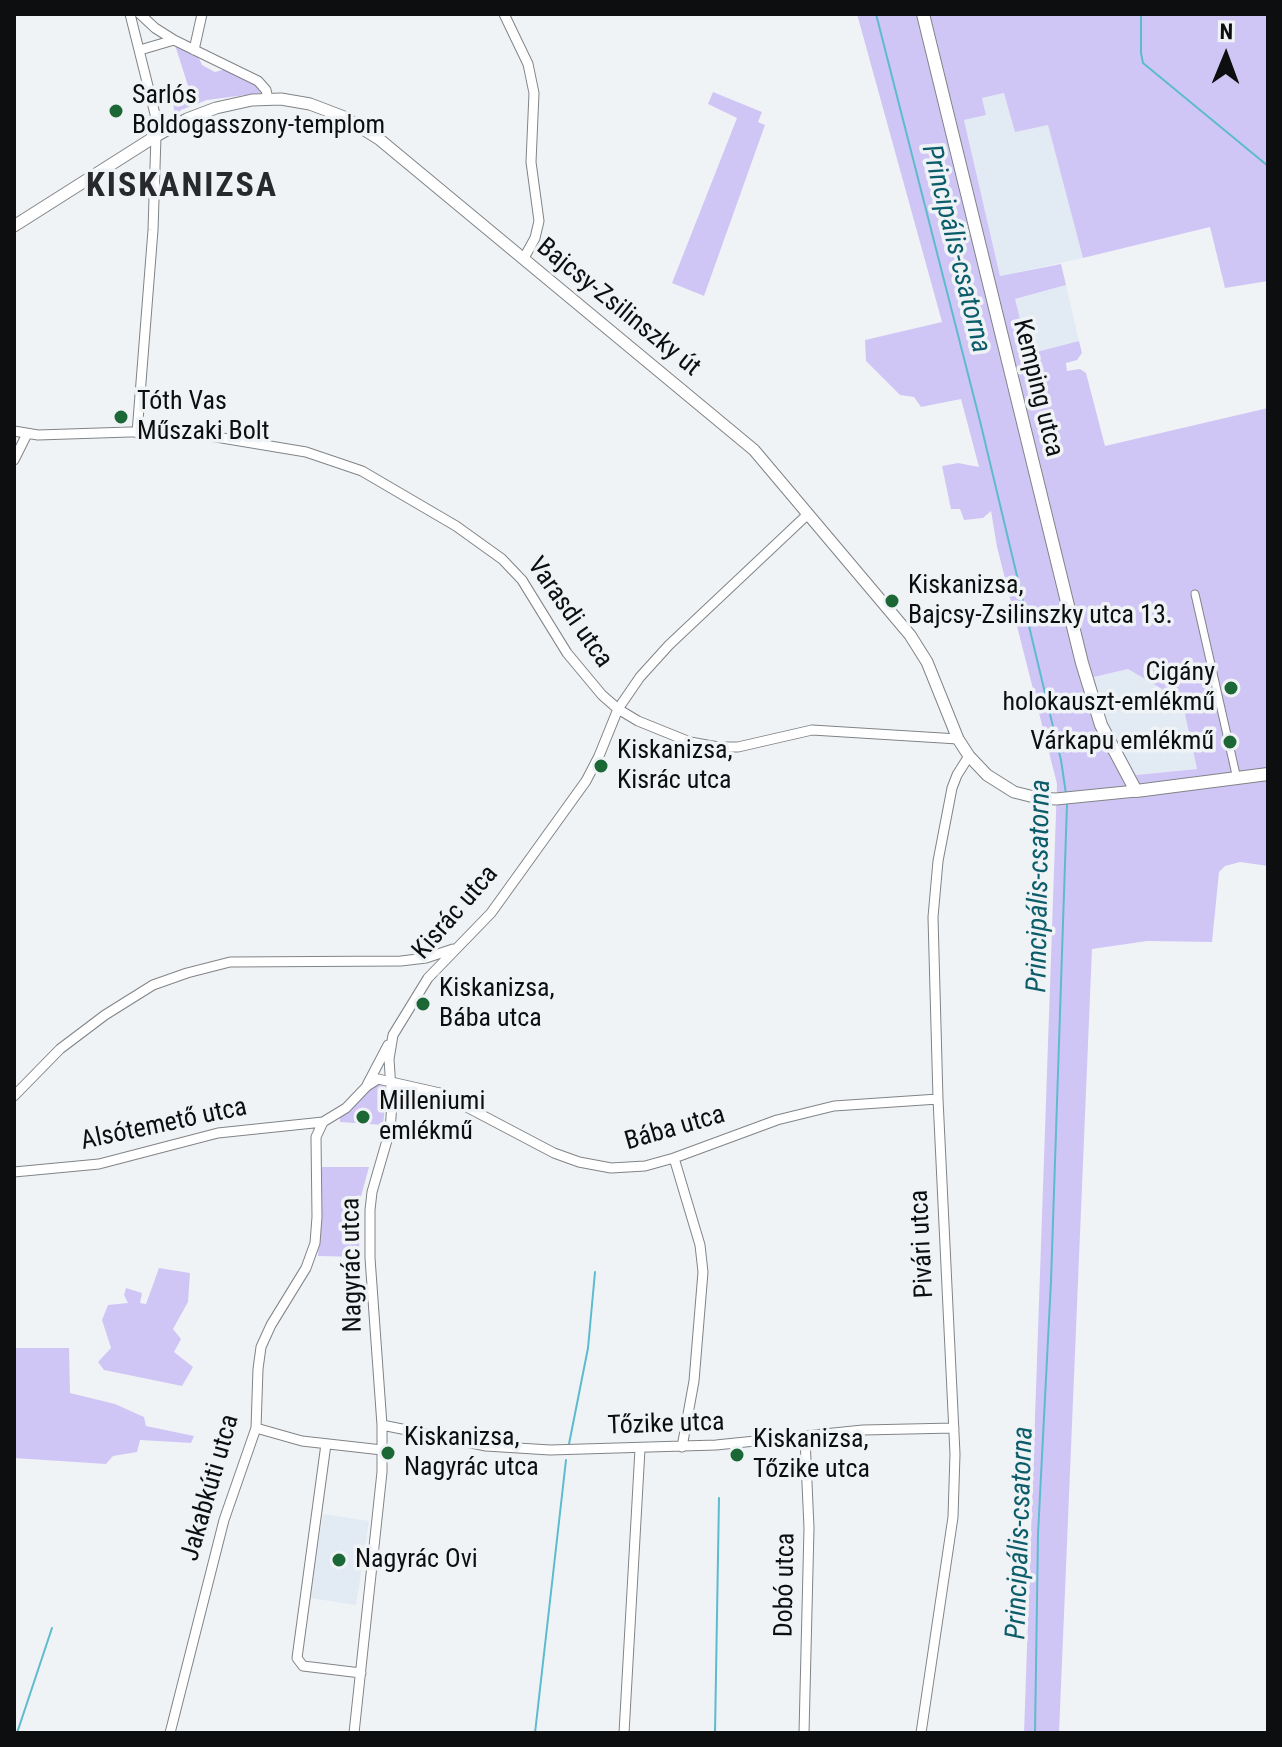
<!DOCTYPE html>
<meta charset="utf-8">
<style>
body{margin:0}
#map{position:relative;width:1282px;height:1747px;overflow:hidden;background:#f0f3f6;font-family:"Roboto Condensed",sans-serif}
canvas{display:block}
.frame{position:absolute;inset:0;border:16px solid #0d0e0f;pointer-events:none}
.north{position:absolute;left:1186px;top:16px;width:80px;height:80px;-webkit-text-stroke:6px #f0f3f6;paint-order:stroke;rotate:1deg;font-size:22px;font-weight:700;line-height:32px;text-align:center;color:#0d0e0f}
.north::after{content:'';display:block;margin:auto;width:28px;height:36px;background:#0d0e0f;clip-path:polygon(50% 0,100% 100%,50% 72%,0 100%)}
</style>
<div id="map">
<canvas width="1282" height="1747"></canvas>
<div class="frame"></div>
<div class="north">N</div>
</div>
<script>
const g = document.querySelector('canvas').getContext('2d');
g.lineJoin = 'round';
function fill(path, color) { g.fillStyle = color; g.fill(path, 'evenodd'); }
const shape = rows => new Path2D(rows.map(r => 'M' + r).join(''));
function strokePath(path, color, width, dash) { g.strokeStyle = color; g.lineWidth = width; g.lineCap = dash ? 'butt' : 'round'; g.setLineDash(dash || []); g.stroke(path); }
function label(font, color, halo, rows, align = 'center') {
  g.font = font + ' "Roboto Condensed",sans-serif'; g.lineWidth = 7; g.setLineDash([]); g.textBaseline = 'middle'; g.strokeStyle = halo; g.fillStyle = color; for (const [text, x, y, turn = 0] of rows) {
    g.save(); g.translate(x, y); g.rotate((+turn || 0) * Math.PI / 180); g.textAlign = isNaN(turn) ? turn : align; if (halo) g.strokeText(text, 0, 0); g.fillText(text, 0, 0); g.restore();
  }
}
fill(shape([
 [1005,93,1048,124,1083,258,1000,276,964,120,986,115,982,98],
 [1066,285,1079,341,1029,355,1015,299],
 [1128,669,1182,702,1197,769,1136,775,1105,719,1094,677],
 [323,1514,369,1521,356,1605,310,1598]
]), '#e2eaf4');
fill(shape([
 [857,14,1268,14,1268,281,1225,288,1210,227,1083,258,1048,125,1015,132,1004,93,982,98,986,115,964,120,1000,276,1061,264,1066,285,1015,299,1029,354,1079,341,1082,353,1077,360,1066,363,1067,371,1080,369,1086,373,1105,446,1268,408,1268,866,1240,862,1225,866,1219,872,1212,942,1147,941,1092,949,1059,1733,1024,1733,1057,784,997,547,991,511,983,518,964,520,960,509,951,509,942,466,958,463,979,467,961,399,921,407,914,397,900,395,866,361,865,340,942,322],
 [1128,669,1182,701,1197,769,1136,775,1105,719,1094,677],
 [175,45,197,54,202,65,215,72,226,69,257,84,261,93,207,100,181,110,175,116,172,96,189,89],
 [713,92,762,112,758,122,765,125,704,296,672,283,737,118,708,104],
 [377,1084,385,1085,387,1090,383,1125,340,1122,340,1117],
 [322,1167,369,1167,360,1200,359,1257,318,1256],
 [159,1268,190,1273,188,1302,173,1329,181,1339,174,1352,193,1367,182,1386,104,1370,98,1362,111,1348,102,1320,108,1305,128,1303,124,1295,126,1288,142,1293,140,1303,146,1304],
 [14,1348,69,1348,70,1393,115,1404,144,1417,146,1426,194,1436,191,1443,140,1440,137,1452,113,1456,106,1464,14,1458]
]), '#d0c6f6');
strokePath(shape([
 [876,14,980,421,1061,760,1066,794],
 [1141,14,1141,53,1143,63,1268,166],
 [569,1444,588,1348,595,1272],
 [17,1733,52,1628],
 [535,1733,566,1460],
 [715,1733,719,1498],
 [1035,1733,1038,1534,1051,1281,1067,804]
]), '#5dbbcd', 2);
const pedestrian = shape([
 [1195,594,1237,779]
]);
const minor = shape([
 [130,14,160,134],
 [140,14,155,28,174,40,258,81,266,90,268,99],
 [504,14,528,64,534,93,531,162,539,221,535,238,524,258],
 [140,50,174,40],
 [194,50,202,14],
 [14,431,38,435,160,431,192,433,306,452,362,471,456,526,502,559,522,580,567,653,602,695,618,709,638,721,690,742,718,747,738,747,812,730,958,739],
 [137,433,153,230,156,136],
 [14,460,27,434],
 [367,1085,388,1045],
 [14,1096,60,1049,105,1015,153,985,187,973,230,962,401,961,426,958,453,949],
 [674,1158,700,1245,703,1272,694,1381,682,1447],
 [14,1172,99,1164,218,1133,323,1122,346,1108,367,1086,378,1079,440,1093,554,1153,579,1162,611,1168,645,1166,674,1158,777,1120,834,1106,938,1099],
 [382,1425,486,1446,550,1450,716,1445,863,1430,954,1428],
 [256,1428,302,1441,382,1450],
 [326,1444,297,1658,303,1666,361,1673],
 [170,1733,224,1520,256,1428,258,1369,261,1347,271,1325,306,1268,315,1243,317,1217,316,1137,323,1122],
 [354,1733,382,1472,382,1425,370,1258,370,1210,372,1192,390,1130,392,1104,389,1059,393,1035,428,978,491,913,586,781,599,756,618,709,640,677,669,645,808,514],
 [624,1733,640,1449],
 [804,1733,809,1528,805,1438],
 [921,1733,953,1517,955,1454,938,1099,933,917,938,861,952,788,957,775,969,756]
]);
const tertiary = shape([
 [14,226,156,136,187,119,216,108,252,100,281,99,310,104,344,117,379,139,754,450,910,635,927,662,958,739,969,756,987,775,1014,792,1038,798,1056,799,1136,791]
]);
const secondary = shape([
 [923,14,1082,663,1101,725,1136,791,1268,774]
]);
strokePath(pedestrian, '#818487', 9);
strokePath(minor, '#818487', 11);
strokePath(tertiary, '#818487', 13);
strokePath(secondary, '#818487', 14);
strokePath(pedestrian, '#fff', 7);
strokePath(minor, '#fff', 9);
strokePath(tertiary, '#fff', 11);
strokePath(secondary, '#fff', 12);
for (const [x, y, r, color] of [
 [116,111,8,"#1b6736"],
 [121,417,8,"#1b6736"],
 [892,601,8,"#1b6736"],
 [1231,688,8,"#1b6736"],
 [1230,742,8,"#1b6736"],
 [601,766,8,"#1b6736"],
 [423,1004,8,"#1b6736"],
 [363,1117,8,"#1b6736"],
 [388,1453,8,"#1b6736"],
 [737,1455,8,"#1b6736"],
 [339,1560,8,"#1b6736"]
]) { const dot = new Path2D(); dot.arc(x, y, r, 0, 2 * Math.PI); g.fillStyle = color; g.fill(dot); strokePath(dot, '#f0f3f6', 3); }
label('26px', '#0d0e0f', '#f0f3f6', [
 ["Sarlós",132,96],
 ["Boldogasszony-templom",132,126],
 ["Tóth Vas",137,402],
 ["Műszaki Bolt",137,432],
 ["Kiskanizsa,",908,586],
 ["Bajcsy-Zsilinszky utca 13.",908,616],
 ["Cigány",1215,673,"right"],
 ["holokauszt-emlékmű",1215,703,"right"],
 ["Várkapu emlékmű",1214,742,"right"],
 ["Kiskanizsa,",617,751],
 ["Kisrác utca",617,781],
 ["Kiskanizsa,",439,989],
 ["Bába utca",439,1019],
 ["Milleniumi",379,1102],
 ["emlékmű",379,1132],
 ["Kiskanizsa,",404,1438],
 ["Nagyrác utca",404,1468],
 ["Kiskanizsa,",753,1440],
 ["Tőzike utca",753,1470],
 ["Nagyrác Ovi",355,1560]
], 'left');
label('26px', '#0d0e0f', '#f0f3f6', [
 ["Bajcsy-Zsilinszky út",618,308,39],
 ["Kemping utca",1037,388,76],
 ["Varasdi utca",569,613,55],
 ["Kisrác utca",456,913,-49],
 ["Alsótemető utca",164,1125,-12],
 ["Bába utca",675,1129,-16],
 ["Pivári utca",923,1244,-93],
 ["Nagyrác utca",353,1265,-91],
 ["Tőzike utca",666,1425,-2],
 ["Jakabkúti utca",211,1488,-74],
 ["Dobó utca",786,1585,-89]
]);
label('italic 28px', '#0c5d6a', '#f0f3f6', [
 ["Principális-csatorna",955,249,76],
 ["Principális-csatorna",1040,886,-89],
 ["Principális-csatorna",1021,1533,-88]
]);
g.letterSpacing = '2px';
label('bold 34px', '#27292c', '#f0f3f6', [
 ["KISKANIZSA",182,187]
]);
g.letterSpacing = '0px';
</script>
